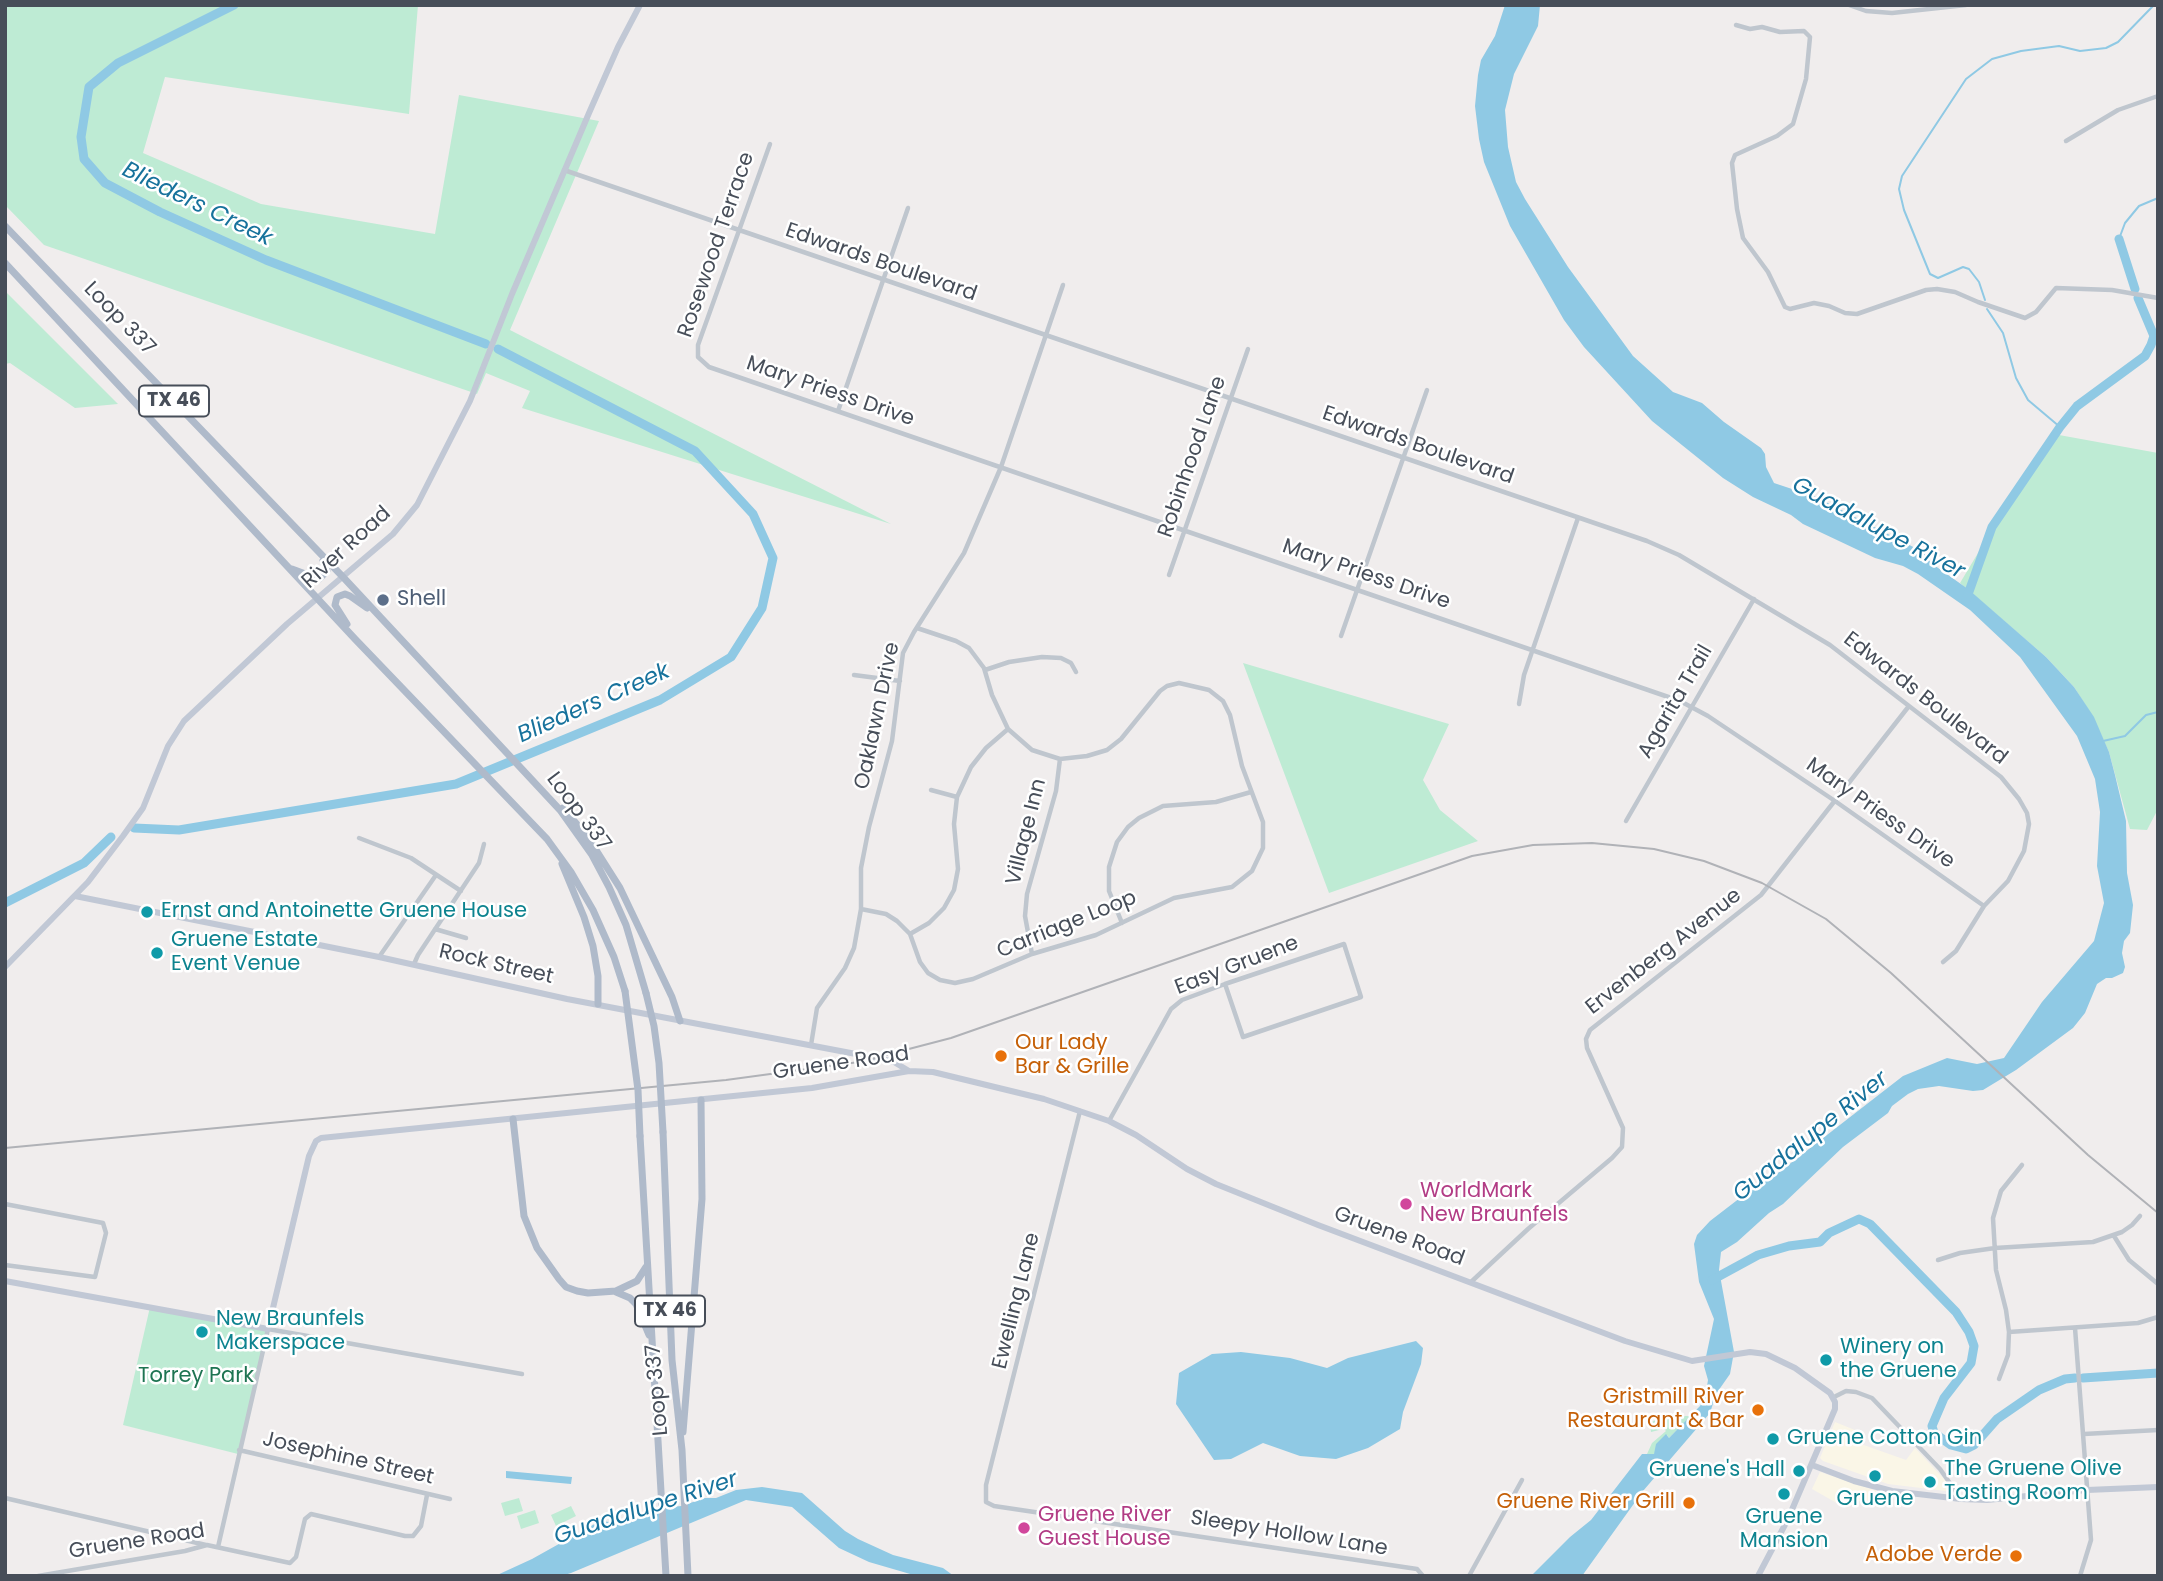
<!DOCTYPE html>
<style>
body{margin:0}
#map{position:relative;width:2163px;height:1581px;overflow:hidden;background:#f0eded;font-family:Poppins,sans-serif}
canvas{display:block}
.frame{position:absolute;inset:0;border:7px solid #474e59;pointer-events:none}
</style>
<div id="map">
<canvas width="2163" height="1581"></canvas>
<div class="frame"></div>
</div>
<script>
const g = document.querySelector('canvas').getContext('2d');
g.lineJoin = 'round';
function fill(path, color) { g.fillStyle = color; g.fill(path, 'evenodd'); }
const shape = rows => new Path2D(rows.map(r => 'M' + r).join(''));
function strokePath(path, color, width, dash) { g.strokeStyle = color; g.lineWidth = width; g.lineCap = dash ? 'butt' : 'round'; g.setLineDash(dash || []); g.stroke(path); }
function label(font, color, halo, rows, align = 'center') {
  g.font = font + ' Poppins,sans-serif'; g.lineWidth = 5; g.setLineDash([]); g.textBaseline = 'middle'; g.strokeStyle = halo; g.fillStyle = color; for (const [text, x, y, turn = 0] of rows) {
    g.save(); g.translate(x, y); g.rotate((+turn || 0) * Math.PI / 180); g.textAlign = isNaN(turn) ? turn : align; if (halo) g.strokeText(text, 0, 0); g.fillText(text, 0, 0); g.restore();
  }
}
fill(shape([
 [1835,1422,1855,1430,1858,1443,1906,1460,1915,1448,1945,1480,1949,1486,1946,1491,1888,1484,1823,1461,1820,1458],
 [1820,1472,1883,1493,1878,1507,1848,1497,1842,1506,1812,1489]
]), '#faf6e7');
fill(shape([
 [5,5,418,5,409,114,165,77,143,153,261,204,435,234,459,95,599,121,510,330,891,524,522,408,530,391,486,373,477,394,44,245,5,205],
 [5,291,118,404,75,408,10,363,5,364],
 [2059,435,2158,453,2158,809,2147,830,2130,829,2109,752,2093,717,2074,687,2046,657,1960,583,1990,533],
 [1243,663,1449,724,1423,780,1440,810,1478,841,1329,893],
 [150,1307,268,1329,238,1454,123,1425],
 [1663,1416,1691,1416,1669,1438,1667,1435,1654,1454,1647,1454,1652,1443,1666,1431,1662,1427,1659,1430,1651,1432,1650,1423],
 [519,1498,523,1511,505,1516,501,1503],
 [571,1506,576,1516,556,1526,551,1515],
 [535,1510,539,1523,521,1529,517,1516]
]), '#beebd4');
fill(shape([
 [1505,5,1540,5,1538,26,1514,74,1505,110,1508,147,1516,182,1525,199,1568,267,1633,356,1673,392,1702,403,1724,422,1761,448,1765,454,1766,467,1774,483,1816,497,1923,552,1931,563,1968,589,2046,657,2074,687,2094,717,2109,752,2115,775,2126,821,2127,873,2133,905,2130,933,2124,941,2122,953,2125,967,2123,973,2112,978,2106,978,2097,984,2085,1013,2073,1028,2016,1070,1983,1090,1973,1091,1939,1086,1918,1089,1908,1094,1892,1106,1888,1113,1843,1147,1783,1204,1769,1213,1737,1242,1721,1252,1719,1270,1734,1352,1730,1374,1716,1394,1710,1413,1643,1491,1582,1576,1531,1576,1570,1537,1591,1520,1642,1454,1654,1454,1656,1444,1666,1434,1669,1438,1700,1406,1705,1398,1708,1380,1704,1366,1714,1319,1699,1282,1694,1244,1697,1235,1710,1221,1749,1191,1778,1173,1903,1076,1947,1058,1977,1064,2004,1058,2042,1002,2094,941,2104,903,2097,866,2100,812,2095,779,2077,736,2020,657,1970,610,1918,574,1903,566,1875,558,1803,524,1791,515,1753,497,1723,478,1652,421,1584,347,1564,320,1510,226,1484,162,1479,139,1475,106,1478,75,1481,60,1495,36],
 [1416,1341,1423,1348,1421,1364,1403,1412,1400,1429,1368,1448,1336,1459,1300,1456,1263,1443,1231,1459,1214,1460,1176,1404,1179,1373,1212,1354,1241,1352,1290,1358,1327,1368,1348,1358],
 [506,1471,572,1477,571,1484,506,1478],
 [762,1487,802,1493,845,1531,858,1539,893,1555,943,1568,954,1576,917,1576,869,1562,839,1548,792,1507,746,1500,571,1573,561,1576,495,1576,532,1559,600,1521,619,1523,650,1516,668,1507,682,1506,704,1498,716,1498,736,1490]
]), '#8fc9e4');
strokePath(shape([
 [2119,239,2125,223,2139,206,2158,198],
 [1985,300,1979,282,1969,269,1963,267,1938,278,1930,274,1904,210,1899,189,1902,176,1966,79,1992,59,2021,51,2059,46,2080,51,2106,48,2118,42,2154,5],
 [1987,309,2003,333,2016,378,2028,400,2060,427],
 [2103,741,2125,736,2146,715,2158,712]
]), '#8fc9e4', 2);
strokePath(shape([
 [234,5,118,63,89,87,81,137,84,159,105,183,160,212,266,260,486,344],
 [2119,239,2135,289],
 [1966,600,1992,527,2060,427,2077,406,2145,356,2151,345,2154,336,2138,298],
 [134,828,179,830,456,784,660,700,731,657,762,608,773,558,753,514,695,451,498,349],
 [5,903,84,863,111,837],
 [1712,1280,1758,1255,1789,1246,1820,1242,1829,1233,1859,1219,1870,1224,1956,1312,1969,1332,1974,1346,1971,1363,1944,1398,1932,1426,1934,1433,1951,1445,1966,1449,1974,1445,1997,1419,2039,1390,2065,1379,2075,1378],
 [2083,1378,2158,1373]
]), '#8fc9e4', 9);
strokePath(shape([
 [1849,5,1866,11,1892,13,1966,5],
 [1736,25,1750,29,1762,27,1780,32,1804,31,1810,37,1806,79,1793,124,1777,136,1735,155,1732,163,1737,209,1743,238,1768,272,1785,307,1790,309,1814,303,1829,306,1845,313,1857,314,1926,290,1937,289,1955,292,1978,302,2025,318,2036,312,2056,288,2112,290,2158,298],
 [2066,141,2118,110,2158,96],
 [770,144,698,345,698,357,709,367,1680,701,1708,716,1835,801,1984,906],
 [564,170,1647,541,1679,555,1830,645,2001,777,2019,799,2027,813,2029,824,2024,851,2008,881,1984,906,1956,951,1943,962],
 [838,411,908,208],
 [1169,575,1248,349],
 [1341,636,1427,390],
 [985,670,1009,662,1042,657,1061,658,1071,663,1076,672],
 [854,675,900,681],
 [1519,704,1524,675,1578,518],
 [931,790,957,797],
 [1626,821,1754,599],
 [359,838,411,858,461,891],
 [861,909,886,914,897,921,910,934,920,962,928,973,940,980,955,983,973,979,1032,954,1096,935,1174,898,1232,887,1252,871,1263,848,1263,822,1242,766,1230,715,1223,701,1209,690,1179,683,1167,686,1160,691,1121,739,1107,750,1087,756,1060,759,1032,750,1008,729,992,695,984,668,969,648,956,641,917,628],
 [1122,923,1109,891,1109,867,1117,842,1128,827,1139,818,1163,806,1216,802,1251,792],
 [435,929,466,938],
 [910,934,929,923,944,908,954,890,958,869,954,824,957,797,971,767,986,748,1008,729],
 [1032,954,1025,916,1027,894,1056,791,1060,759],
 [379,957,436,875],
 [414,964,418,955,479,863,484,844],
 [811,1045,817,1008,845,968,854,948,861,909,861,868,869,827,892,741,903,653,914,632,964,553,1001,467,1063,285],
 [1080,1111,986,1485,986,1502,994,1506,1417,1569,1423,1576],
 [1109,1121,1171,1009,1182,1000,1225,984,1344,944,1361,997,1243,1037,1225,984],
 [5,1204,103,1223,106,1233,95,1277,5,1265],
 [2114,1236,2129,1260,2158,1284],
 [1938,1260,1960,1253,1995,1248,2093,1242,2122,1232,2132,1225,2140,1216],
 [1471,1282,1528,1229,1612,1158,1622,1147,1623,1128,1587,1048,1586,1039,1590,1030,1761,895,1909,706],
 [2075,1328,2091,1540,2080,1576],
 [2009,1332,2138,1323,2158,1317],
 [1999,1379,2008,1355,2009,1332,2006,1310,1996,1270,1993,1218,2001,1191,2022,1165],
 [1834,1397,1846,1391,1856,1392,1872,1398,1940,1469,1961,1499],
 [2084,1434,2158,1430],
 [239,1450,450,1499],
 [5,1498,206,1545],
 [218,1547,268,1329,522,1374],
 [38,1576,185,1551,207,1545,290,1563,296,1557,305,1519,311,1514,405,1536,413,1536,421,1526,427,1495],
 [1469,1576,1522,1480]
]), '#bfc6ce', 4.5);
strokePath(shape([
 [75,896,379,957,567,999,877,1058,894,1062,909,1071],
 [5,967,88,882,123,836,143,808,168,746,184,721,287,624,393,534,417,505,470,401,512,294,589,113,618,47,640,5],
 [5,1281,268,1329,309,1156,316,1141,321,1138,812,1088,909,1071,933,1072,1044,1099,1109,1121,1136,1135,1187,1169,1216,1184,1318,1225,1625,1341,1692,1361,1750,1352,1766,1354,1795,1368,1830,1393,1835,1402,1835,1409,1788,1519,1758,1576],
 [1812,1465,1854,1481,1892,1491,1961,1499,1987,1500,2087,1490,2158,1487]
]), '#c1c8d5', 6);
strokePath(shape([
 [5,226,343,577,560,810,592,855,609,887,626,925,646,993],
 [5,263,355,639,547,839,571,872,593,910,614,957,625,991],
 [292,569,319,579,327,571,323,561],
 [347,624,335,605,337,597,345,594,350,596,367,608],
 [563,808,587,836,620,888,672,997,680,1021],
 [562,864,584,917,593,946,598,976,598,1004],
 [513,1119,524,1216,537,1248,559,1279,566,1287,577,1291,588,1293,616,1291,637,1281,646,1267],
 [663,1132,672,1360,682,1450,688,1576],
 [640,1136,666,1576],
 [616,1292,630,1298,636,1304,649,1335],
 [683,1432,702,1199,701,1100]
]), '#afbaca', 7);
strokePath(shape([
 [5,1148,726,1080,859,1062,951,1038,1472,856,1533,845,1592,843,1654,849,1704,861,1762,883,1826,919,1891,973,2088,1155,2158,1213]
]), '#b0b2b7', 2);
strokePath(shape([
 [625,991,638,1090,640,1136],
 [646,993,654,1026,659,1063,663,1132]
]), '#afbaca', 7);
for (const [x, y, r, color] of [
 [383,600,7,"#5c6f8a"],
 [147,912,7,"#0f9aa8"],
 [157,953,7,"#0f9aa8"],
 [1001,1056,7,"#e8710a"],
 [1406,1204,7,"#d1479c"],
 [202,1332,7,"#0f9aa8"],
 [1826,1360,7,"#0f9aa8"],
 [1758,1410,7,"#e8710a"],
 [1773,1439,7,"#0f9aa8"],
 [1799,1471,7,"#0f9aa8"],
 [1875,1476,7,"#0f9aa8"],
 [1930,1482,7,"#0f9aa8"],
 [1784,1494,7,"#0f9aa8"],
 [1689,1503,7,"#e8710a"],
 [1024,1528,7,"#d1479c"],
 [2016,1556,7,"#e8710a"]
]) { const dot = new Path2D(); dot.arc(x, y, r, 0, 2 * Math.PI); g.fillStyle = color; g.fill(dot); strokePath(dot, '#fff', 2.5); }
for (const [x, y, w] of [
 [174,401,70],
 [670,1311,70]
]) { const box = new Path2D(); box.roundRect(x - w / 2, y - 15.5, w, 31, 5); g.fillStyle = '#fff'; g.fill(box); strokePath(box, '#474e59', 2); }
label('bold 19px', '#474e59', null, [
 ["TX 46",174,401],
 ["TX 46",670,1311]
]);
label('21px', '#474e59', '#fff', [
 ["Rosewood Terrace",717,245,-71],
 ["Edwards Boulevard",881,263,19],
 ["Loop 337",119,319,46],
 ["Mary Priess Drive",830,392,19],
 ["Edwards Boulevard",1418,446,19],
 ["Robinhood Lane",1193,457,-71],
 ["River Road",347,548,-42],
 ["Mary Priess Drive",1366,575,19],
 ["Edwards Boulevard",1925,699,38],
 ["Agarita Trail",1676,702,-60],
 ["Oaklawn Drive",878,716,-78],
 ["Loop 337",578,812,53],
 ["Mary Priess Drive",1880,814,35],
 ["Village Inn",1027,832,-76],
 ["Carriage Loop",1067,925,-22],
 ["Ervenberg Avenue",1664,952,-38],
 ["Rock Street",496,965,13],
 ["Easy Gruene",1237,966,-21],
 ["Gruene Road",841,1064,-8],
 ["Gruene Road",1399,1237,20],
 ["Ewelling Lane",1017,1301,-76],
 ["Loop 337",658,1390,-95],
 ["Josephine Street",348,1459,13],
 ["Sleepy Hollow Lane",1289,1534,9],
 ["Gruene Road",137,1542,-9]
]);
label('21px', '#4e5e75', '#fff', [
 ["Shell",397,600]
], 'left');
label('21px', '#0d838f', '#fff', [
 ["Ernst and Antoinette Gruene House",161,912],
 ["Gruene Estate",171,941],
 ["Event Venue",171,965],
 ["New Braunfels",216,1320],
 ["Makerspace",216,1344],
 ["Winery on",1840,1348],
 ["the Gruene",1840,1372],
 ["Gruene Cotton Gin",1787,1439],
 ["The Gruene Olive",1944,1470],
 ["Tasting Room",1944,1494],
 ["Gruene's Hall",1785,1471,"right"],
 ["Gruene",1875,1500,"center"],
 ["Gruene",1784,1518,"center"],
 ["Mansion",1784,1542,"center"]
], 'left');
label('21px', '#c56008', '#fff', [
 ["Our Lady",1015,1044,"left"],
 ["Bar & Grille",1015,1068,"left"],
 ["Gristmill River",1744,1398],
 ["Restaurant & Bar",1744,1422],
 ["Gruene River Grill",1675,1503],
 ["Adobe Verde",2002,1556]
], 'right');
label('21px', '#b23c85', '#fff', [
 ["WorldMark",1420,1192],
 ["New Braunfels",1420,1216],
 ["Gruene River",1038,1516],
 ["Guest House",1038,1540]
], 'left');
label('21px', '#1e7452', '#fff', [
 ["Torrey Park",196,1377]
]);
label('italic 23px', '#17729c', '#fff', [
 ["Blieders Creek",197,205,26],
 ["Guadalupe River",1878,529,28],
 ["Blieders Creek",594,704,-24],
 ["Guadalupe River",1811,1137,-39],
 ["Guadalupe River",646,1509,-18]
]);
</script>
